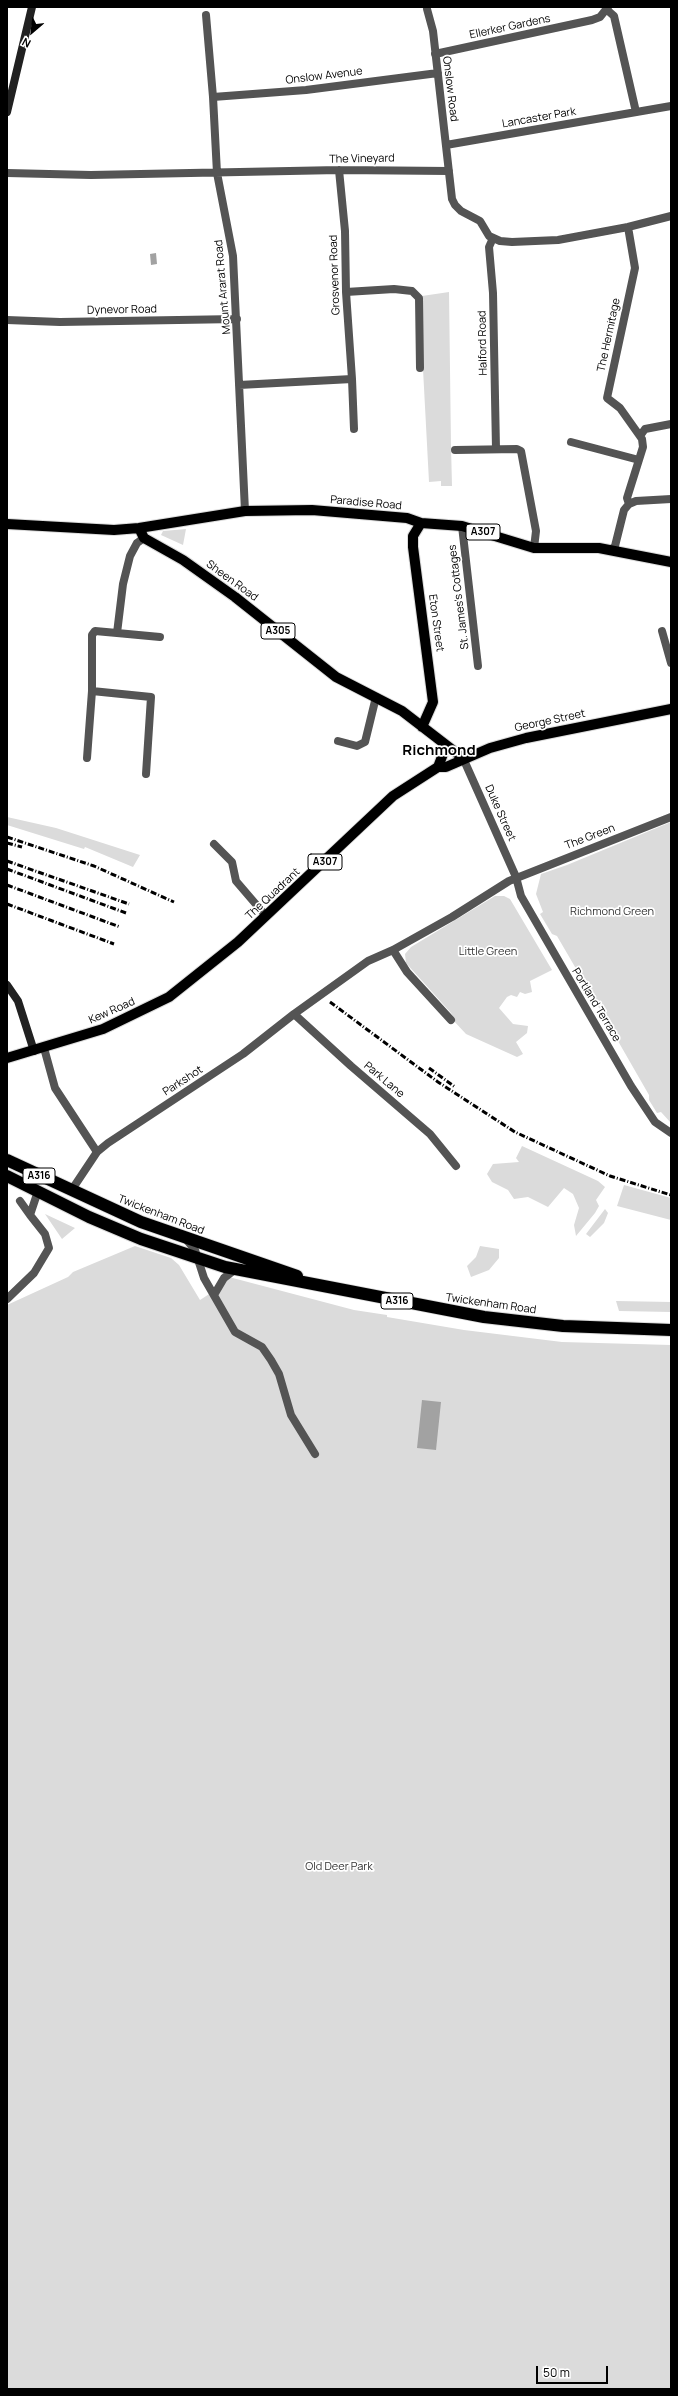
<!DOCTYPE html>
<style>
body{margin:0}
#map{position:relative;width:678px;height:2396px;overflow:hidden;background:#fff;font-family:Manrope,sans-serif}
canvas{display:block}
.frame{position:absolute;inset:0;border:8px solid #000;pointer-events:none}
.north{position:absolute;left:12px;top:12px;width:40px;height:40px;-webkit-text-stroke:3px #fff;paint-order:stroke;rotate:208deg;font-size:11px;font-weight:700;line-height:16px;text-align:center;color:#000}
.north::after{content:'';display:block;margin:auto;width:14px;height:18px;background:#000;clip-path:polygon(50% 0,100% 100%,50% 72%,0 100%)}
.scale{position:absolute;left:536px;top:2366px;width:72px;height:18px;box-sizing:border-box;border:2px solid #000;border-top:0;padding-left:5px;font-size:12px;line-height:14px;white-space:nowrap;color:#000;-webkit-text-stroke:3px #fff;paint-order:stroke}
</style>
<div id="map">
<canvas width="678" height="2396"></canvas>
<div class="frame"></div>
<div class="north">N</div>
<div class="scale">50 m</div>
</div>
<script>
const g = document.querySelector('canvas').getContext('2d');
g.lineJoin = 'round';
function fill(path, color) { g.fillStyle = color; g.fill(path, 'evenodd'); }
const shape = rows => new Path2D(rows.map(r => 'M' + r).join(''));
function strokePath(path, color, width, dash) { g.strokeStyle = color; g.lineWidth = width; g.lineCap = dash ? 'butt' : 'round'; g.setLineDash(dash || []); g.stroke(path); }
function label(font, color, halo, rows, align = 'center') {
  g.font = font + ' Manrope,sans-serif'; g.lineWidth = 3.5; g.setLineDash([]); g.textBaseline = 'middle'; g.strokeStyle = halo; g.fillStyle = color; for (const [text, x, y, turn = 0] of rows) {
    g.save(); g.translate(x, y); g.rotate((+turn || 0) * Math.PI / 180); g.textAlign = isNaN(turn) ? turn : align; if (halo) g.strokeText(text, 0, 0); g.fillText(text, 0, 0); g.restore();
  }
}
fill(shape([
 [449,292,451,446,452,486,441,486,441,481,429,482,423,369,422,296],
 [186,529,183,545,161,535,163,531],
 [7,817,56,828,140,855,133,867,85,847,84,849,7,825],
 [671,822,671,1123,661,1112,657,1113,649,1100,649,1095,595,1001,586,996,589,991,557,936,552,934,540,914,543,912,536,894,541,874,567,865],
 [495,896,504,896,510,899,552,970,530,981,532,992,525,994,520,992,517,997,511,995,507,997,499,1008,513,1024,528,1026,527,1033,516,1042,523,1054,517,1057,466,1034,452,1019,454,1018,451,1013,406,963,405,954,411,947],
 [522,1146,598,1181,605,1187,596,1200,599,1206,595,1213,576,1236,574,1225,579,1208,573,1194,564,1188,548,1207,528,1197,514,1199,508,1190,492,1182,487,1174,493,1164,519,1162,516,1158],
 [624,1185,671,1198,671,1220,617,1206],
 [605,1209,608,1213,604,1223,590,1237,586,1234],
 [45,1214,75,1228,62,1239],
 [135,1246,171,1258,179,1265,200,1300,220,1287,229,1277,354,1310,387,1315,387,1317,464,1330,562,1342,671,1345,671,2389,7,2389,7,1305,68,1277,73,1272],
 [480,1246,499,1249,499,1258,489,1270,471,1277,467,1266,476,1257],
 [616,1301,671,1302,671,1312,619,1311]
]), '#dbdbdb');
fill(shape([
 [156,253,157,264,151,265,150,254],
 [422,1400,441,1402,436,1450,417,1448]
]), '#a2a2a2');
const primary = shape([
 [421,523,413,536,413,547,433,702,422,727],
 [7,524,114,530,139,528,245,511,312,510,407,518,421,523,462,526,534,548,599,548,671,562],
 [139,528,144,538,183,560,235,597,336,677,402,711,463,758],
 [438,767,443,754,444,744],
 [7,1058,103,1029,169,997,238,942,393,796,438,767,446,767,490,748,526,738,671,709]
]);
const highway = shape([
 [7,1160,141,1222,297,1276],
 [7,1176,89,1217,141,1239,225,1267,484,1317,563,1326,671,1330]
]);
strokePath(primary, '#dbdbdb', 12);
strokePath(highway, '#dbdbdb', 14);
strokePath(shape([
 [427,9,433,31,452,199,455,205,461,211,480,221,489,236,500,241,512,242,558,240,628,227,671,216],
 [606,9,614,16,636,112],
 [206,15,213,97,217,173,233,256,245,511],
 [435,54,592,20,600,17,608,7],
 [213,97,306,90,438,73],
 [446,145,671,106],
 [7,173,91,175,339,170,449,171],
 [628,227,635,268,607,398,620,408,642,439,643,447,627,498,629,504],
 [493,238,489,247,493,293,496,449],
 [346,292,394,289,412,291,419,298,420,368],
 [7,320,60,322,237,319],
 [352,379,354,429],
 [239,385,352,379,346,292,345,231,339,170],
 [640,436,645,429,671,424],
 [571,442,639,460],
 [455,450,517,449,521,451,536,531,534,548],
 [462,526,478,666],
 [611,550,615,546,624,510,629,504,636,501,671,499],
 [662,631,671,663],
 [117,633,160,637],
 [92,691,92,635,95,631,117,633,123,584,130,556,137,543,144,538],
 [338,741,357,746,365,742,376,697],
 [87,758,92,691,151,697,146,774],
 [463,758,516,877,521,896,631,1086,655,1122,671,1133],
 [214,844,232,862,236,881,266,916],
 [393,950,407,972,451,1020],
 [294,1014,351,1066,430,1134,456,1166],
 [44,1048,55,1088,97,1152],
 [71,1191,97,1152,108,1143,243,1054,294,1014,368,961,393,950,452,917,509,881,671,817],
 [20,1201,30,1215],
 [185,1238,195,1250,204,1278,235,1332,262,1347,271,1360,279,1374,291,1415,315,1454],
 [214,1295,224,1278,233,1271,239,1271],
 [7,1299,34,1273,49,1248,45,1234,30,1215,38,1191]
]), '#545454', 8);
strokePath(shape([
 [7,112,32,7],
 [7,985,18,1001,34,1051]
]), '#212121', 8);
strokePath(primary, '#000', 10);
strokePath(highway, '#000', 12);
strokePath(shape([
 [7,837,94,866,174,902],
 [7,843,22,847],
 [7,861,129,904],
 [7,869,126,913],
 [7,885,120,927],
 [7,904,114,944],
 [330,1002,438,1082,515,1132,610,1176,671,1195],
 [429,1068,455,1087]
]), '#000', 3, [6, 2, 1, 2]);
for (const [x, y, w] of [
 [483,532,34],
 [278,631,34],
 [325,862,34],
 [39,1176,32],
 [397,1301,32]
]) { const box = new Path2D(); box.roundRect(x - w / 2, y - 8, w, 16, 3); g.fillStyle = '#fff'; g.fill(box); strokePath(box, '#000', 1); }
label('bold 10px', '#000', null, [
 ["A307",483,532],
 ["A305",278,631],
 ["A307",325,862],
 ["A316",39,1176],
 ["A316",397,1301]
]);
label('11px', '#000', '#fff', [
 ["Ellerker Gardens",510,27,-12],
 ["Onslow Avenue",324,76,-7],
 ["Onslow Road",450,89,83],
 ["Lancaster Park",539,118,-10],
 ["The Vineyard",362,159,-1],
 ["Grosvenor Road",335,275,-92],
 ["Mount Ararat Road",223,287,-95],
 ["Dynevor Road",122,310,-1],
 ["The Hermitage",609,335,-78],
 ["Halford Road",483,343,-91],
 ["Paradise Road",366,503,5],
 ["Sheen Road",232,581,36],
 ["St. James's Cottages",459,597,-97],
 ["Eton Street",436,623,82],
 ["George Street",550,721,-12],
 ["Duke Street",500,813,66],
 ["The Green",590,837,-21],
 ["The Quadrant",273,894,-43],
 ["Portland Terrace",596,1005,59],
 ["Kew Road",112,1011,-24],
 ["Park Lane",384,1080,40],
 ["Parkshot",183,1081,-33],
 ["Twickenham Road",161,1215,21],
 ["Twickenham Road",491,1304,8]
]);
label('11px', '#323232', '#fff', [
 ["Richmond Green",612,912],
 ["Little Green",488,952],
 ["Old Deer Park",339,1867]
]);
label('bold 15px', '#000', '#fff', [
 ["Richmond",439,751]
]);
</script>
